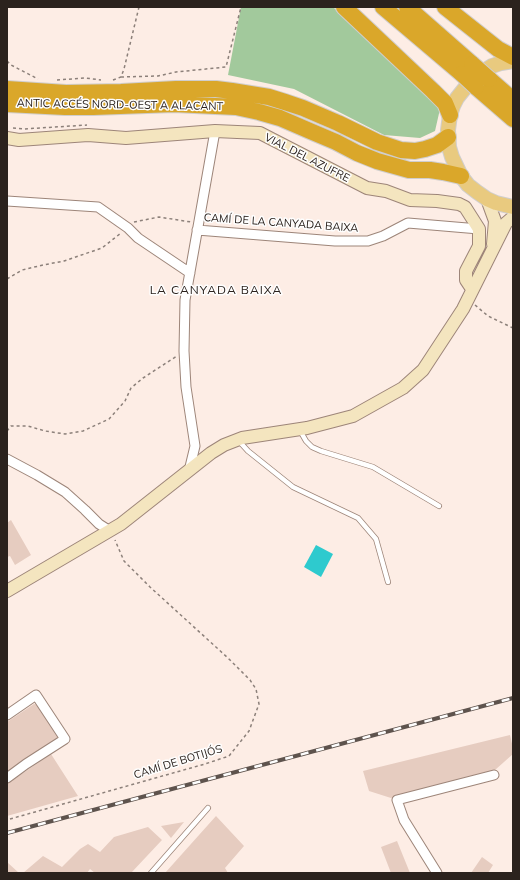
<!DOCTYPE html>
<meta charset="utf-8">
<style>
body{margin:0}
#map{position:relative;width:520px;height:880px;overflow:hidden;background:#fdede5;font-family:Mulish,sans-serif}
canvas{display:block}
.frame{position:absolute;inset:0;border:8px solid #2b221d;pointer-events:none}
</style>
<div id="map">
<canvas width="520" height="880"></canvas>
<div class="frame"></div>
</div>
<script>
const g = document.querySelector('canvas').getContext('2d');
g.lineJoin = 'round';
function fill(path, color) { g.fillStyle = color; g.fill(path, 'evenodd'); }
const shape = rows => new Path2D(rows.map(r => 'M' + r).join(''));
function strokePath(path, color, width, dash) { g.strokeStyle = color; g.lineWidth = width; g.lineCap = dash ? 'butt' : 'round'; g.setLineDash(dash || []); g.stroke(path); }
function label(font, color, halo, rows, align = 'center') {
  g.font = font + ' Mulish,sans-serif'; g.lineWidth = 3; g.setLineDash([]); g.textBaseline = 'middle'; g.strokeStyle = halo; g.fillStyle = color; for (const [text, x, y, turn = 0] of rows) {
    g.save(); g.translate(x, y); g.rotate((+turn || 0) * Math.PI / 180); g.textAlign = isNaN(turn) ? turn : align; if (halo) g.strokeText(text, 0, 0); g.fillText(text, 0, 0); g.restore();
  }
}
fill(shape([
 [241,7,333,7,440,109,435,131,420,138,384,135,294,89,228,75]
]), '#a2c99c');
fill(shape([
 [316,545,333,554,321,577,304,567]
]), '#2ecace');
fill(shape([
 [11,520,31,555,15,565,10,556,7,557,7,523],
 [34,704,40,705,61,739,7,776,7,722],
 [510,735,513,748,513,754,495,770,391,798,369,791,363,771],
 [51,754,78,796,7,816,7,784],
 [216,816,244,846,225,868,228,873,165,873],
 [184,822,171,838,161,826],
 [148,827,162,840,131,873,95,873,90,869,87,873,23,873,43,856,62,867,80,849,88,844,100,852,114,837],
 [397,841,410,873,391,873,381,847],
 [482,857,493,865,488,873,471,873],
 [7,862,19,873,7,873]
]), '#e6ccc0');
const lane = shape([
 [301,429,302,434,306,441,312,447,321,451,373,467,439,506],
 [238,440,248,451,293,487,358,518,376,539,388,582],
 [151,873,208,808]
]);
const street = shape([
 [7,201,98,207,128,228,138,238,190,273],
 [197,230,335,241,368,241,383,236,408,223,479,229],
 [7,459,37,475,65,492,85,510,99,524,110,531],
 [189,471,195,446,186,387,184,351,185,300,215,131],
 [7,715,36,695,65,739,26,764,7,778],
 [437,873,404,820,397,800,494,775]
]);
const secondary = shape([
 [7,138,19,140,88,135,126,138,215,131,260,133,367,188,386,191,410,200,437,201,459,204,465,207,479,229,479,246,466,271,466,280,472,289],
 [487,199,495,221,493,244],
 [7,591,121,524,211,453,224,445,242,438,307,428,353,416,403,388,423,370,463,309,506,223,513,217]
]);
const primary = shape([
 [513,61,501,63,492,66,476,76,469,83,457,98,453,106,450,115,448,130,449,147,452,157,461,176,468,185,477,192,487,199,496,203,513,207]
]);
const highway = shape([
 [344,7,433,91,445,103,450,115],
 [383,7,462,74],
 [407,7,472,64],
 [445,7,498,49,513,57],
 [489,79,513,100],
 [476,87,513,119],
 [7,89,66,93,121,92,176,89,216,89,232,91,269,97,285,102,303,108,338,123,377,142,401,150,415,151,425,149,437,145,448,137],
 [7,104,65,107,93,107,174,104,236,107,259,112,280,118,310,131,336,142,357,153,377,161,409,170,430,170,443,172,461,176]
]);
strokePath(lane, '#9d8579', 6);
strokePath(street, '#9d8579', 11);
strokePath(secondary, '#9d8579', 14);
strokePath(primary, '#d0cecd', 16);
strokePath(highway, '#d0cecd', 18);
strokePath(shape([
 [7,61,11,65,38,79],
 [121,77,158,76,176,72,226,67,241,7],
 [57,80,85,78,101,80],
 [113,80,121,77,124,69,139,7],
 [13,128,24,129,87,125],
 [134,222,159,217,191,222],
 [7,279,22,270,43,265,64,261,102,248,121,233],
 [475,305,488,316,513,328],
 [7,431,11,426,28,426,45,431,65,434,83,431,109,419,125,401,131,388,143,378,177,356],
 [10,819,205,764,229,756,249,731,259,704,256,689,250,680,228,658,150,587,124,561,115,540]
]), '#8c807a', 1.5, [3, 3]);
strokePath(lane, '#fff', 4.5);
strokePath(street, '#fff', 9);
strokePath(secondary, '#f4e5bf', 12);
strokePath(primary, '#e9ca7f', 14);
strokePath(highway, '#daa72a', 16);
const rail = shape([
 [7,833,513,698]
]);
strokePath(rail, '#5e534d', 4);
strokePath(rail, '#fefefe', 2.5, [8]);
const highwayBridge = shape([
 [472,64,489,79],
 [462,74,476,87]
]);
strokePath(highwayBridge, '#d0cecd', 18, []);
strokePath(highwayBridge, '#daa72a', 16);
label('11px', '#2b221d', '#fefefe', [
 ["ANTIC ACCÉS NORD-OEST A ALACANT",120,105,1],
 ["VIAL DEL AZUFRE",307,158,27],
 ["CAMÍ DE LA CANYADA BAIXA",281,223,4],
 ["CAMÍ DE BOTIJÓS",178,762,-17]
]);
g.letterSpacing = '1px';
label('12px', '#2b221d', '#fefefe', [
 ["LA CANYADA BAIXA",216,290]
]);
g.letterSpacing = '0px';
</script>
